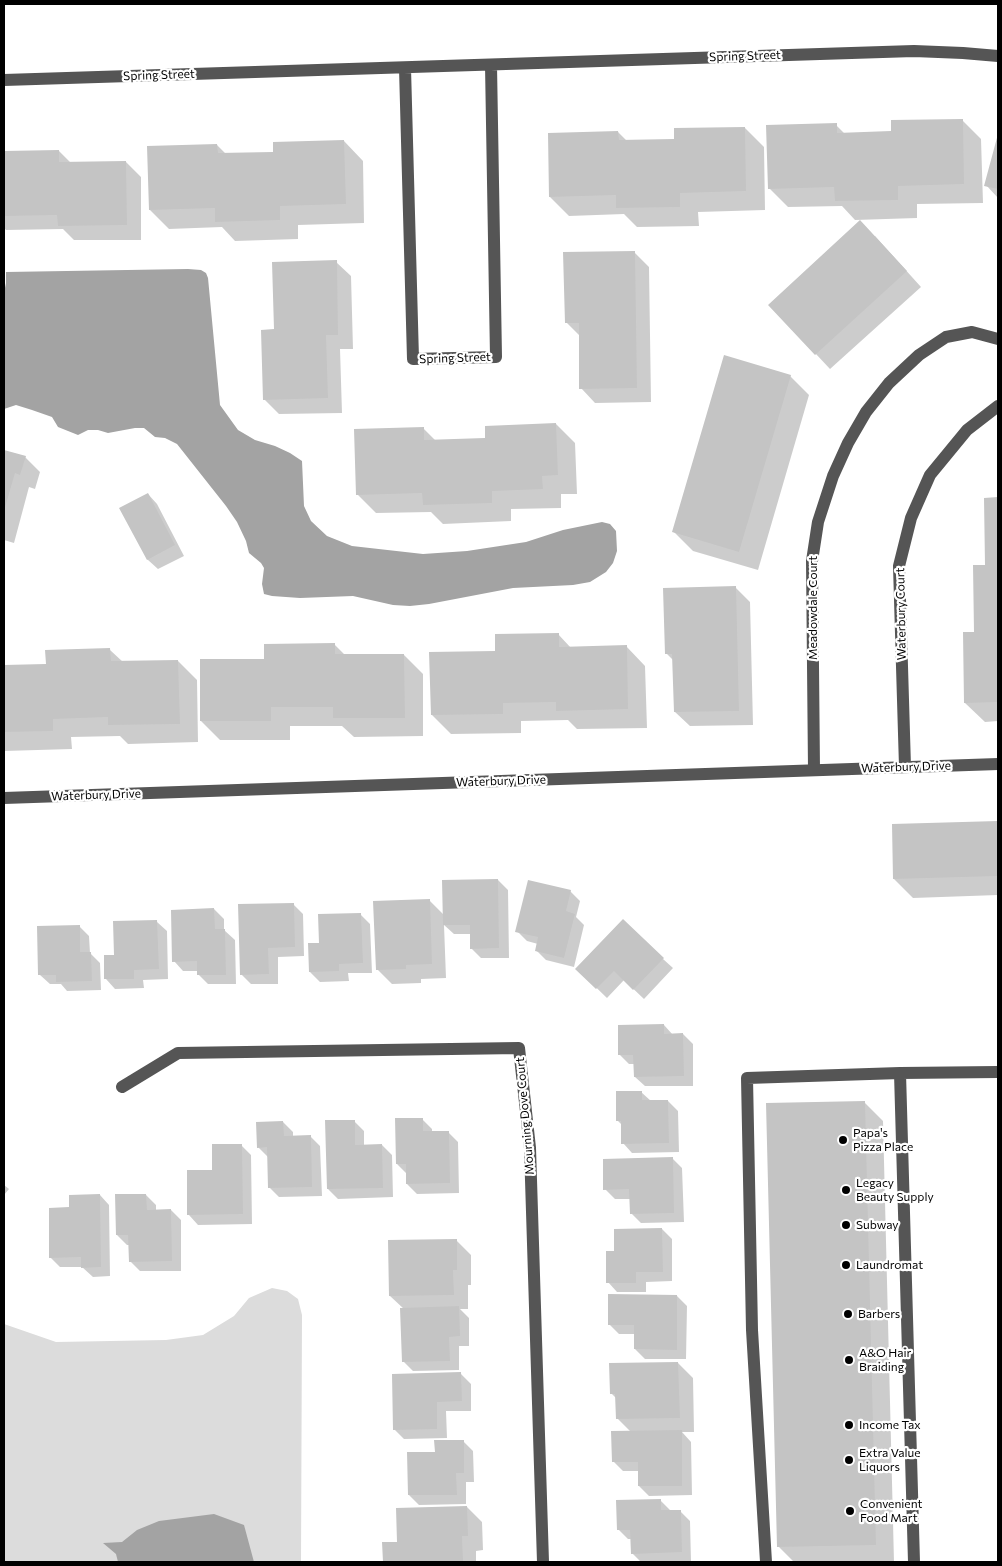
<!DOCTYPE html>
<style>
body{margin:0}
#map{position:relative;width:1002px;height:1566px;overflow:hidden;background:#fff;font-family:Commissioner,sans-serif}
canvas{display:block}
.frame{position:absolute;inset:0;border:5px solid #000;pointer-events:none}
</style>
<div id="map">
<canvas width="1002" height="1566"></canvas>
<div class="frame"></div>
</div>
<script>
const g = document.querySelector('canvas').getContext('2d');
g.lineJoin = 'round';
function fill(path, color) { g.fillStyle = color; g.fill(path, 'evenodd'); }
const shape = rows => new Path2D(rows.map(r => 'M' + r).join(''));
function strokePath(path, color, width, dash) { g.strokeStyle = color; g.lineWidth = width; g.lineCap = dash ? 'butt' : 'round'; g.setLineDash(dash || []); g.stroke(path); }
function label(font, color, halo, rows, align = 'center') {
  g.font = font + ' Commissioner,sans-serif'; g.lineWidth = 4.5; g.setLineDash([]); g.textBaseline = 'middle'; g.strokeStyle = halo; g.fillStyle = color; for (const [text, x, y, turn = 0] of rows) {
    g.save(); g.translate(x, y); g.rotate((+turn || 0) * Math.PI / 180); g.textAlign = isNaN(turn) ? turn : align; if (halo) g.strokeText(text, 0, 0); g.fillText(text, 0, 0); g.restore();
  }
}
fill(shape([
 [272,1288,287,1291,298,1299,302,1315,301,1562,4,1562,4,1324,56,1342,166,1340,203,1335,234,1316,249,1298]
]), '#dcdcdc');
fill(shape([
 [188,269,201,270,206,273,208,278,220,405,238,430,255,440,275,446,290,453,302,461,304,506,311,521,327,536,352,546,423,554,467,551,526,542,563,530,602,522,610,524,616,531,617,551,613,563,606,572,590,582,573,585,513,588,429,604,410,606,393,605,353,596,300,598,272,596,264,594,262,584,264,568,261,563,249,553,246,541,237,522,226,506,177,444,165,438,155,437,144,428,135,428,108,433,98,430,88,430,78,435,58,427,52,417,32,410,16,405,4,409,4,293,6,283,6,272],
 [214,1514,244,1525,254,1562,118,1562,116,1554,103,1543,122,1542,137,1530,159,1521]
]), '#a3a3a3');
fill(shape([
 [962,120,981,139,983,203,917,204,917,218,855,220,842,206,788,207,769,188,836,125,845,134,892,132],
 [745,128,764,147,765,210,698,212,699,226,637,227,624,214,569,216,550,197,618,132,627,141,675,140],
 [998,137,998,198,986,185],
 [344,141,363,161,364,223,298,225,298,239,235,241,222,227,169,229,150,210,217,145,226,154,274,153],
 [59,151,71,163,126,162,141,177,141,240,74,240,63,229,6,230,4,228,4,152],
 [875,236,921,287,830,369,770,305],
 [634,252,649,267,651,402,595,403,581,388,580,336,566,322],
 [336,262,351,276,353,349,340,349,342,413,279,414,264,399,275,330],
 [790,376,809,395,758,570,693,551,674,532],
 [556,424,575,443,577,494,561,494,561,508,511,509,511,521,443,524,431,512,376,513,357,494,423,428,436,441,487,439],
 [4,451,25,457,40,472,35,489,29,487,14,543,4,540],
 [148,494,157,504,184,556,158,569,148,560,121,508],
 [985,499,998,499,998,721,985,722,965,703,986,566],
 [735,587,750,602,753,725,690,726,675,712,674,661,666,653],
 [558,634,571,648,626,646,645,666,647,728,577,729,568,720,521,721,521,733,451,734,432,715,496,652],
 [334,644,346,656,404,655,423,674,423,736,354,737,342,726,290,726,290,740,220,740,201,721,266,660],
 [110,650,123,662,178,661,197,680,198,742,128,744,120,736,71,737,72,749,4,751,4,666,47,666],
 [998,823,998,895,913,898,894,879,893,826],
 [498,880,508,890,509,958,481,958,471,948,471,934,454,934,444,925,446,978,421,979,421,983,392,984,377,969,429,900,444,915],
 [570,891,580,901,576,917,584,925,574,967,546,960,536,950,538,944,527,941,517,931],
 [293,904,303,914,304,956,278,957,278,984,251,984,241,974],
 [214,909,224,919,224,930,235,940,236,984,208,984,198,974,198,971,183,971,174,961],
 [360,914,370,924,372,973,348,973,349,981,320,982,310,972,320,944],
 [157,922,167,931,168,979,143,980,144,988,115,989,106,979,115,956],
 [79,926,89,936,90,953,100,963,101,990,67,991,61,984,50,984,40,975],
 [663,959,673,968,644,999,624,980,607,998,577,969],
 [664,1025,673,1035,683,1034,693,1044,693,1086,645,1086,635,1077,635,1064,629,1064,619,1054],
 [4,1078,5,1078,5,1115,4,1115],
 [641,1092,651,1101,668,1101,678,1111,679,1152,632,1153,623,1143,622,1125,618,1121],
 [864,1102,883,1121,894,1562,794,1562,779,1547],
 [422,1119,432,1129,432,1132,448,1132,458,1142,459,1193,417,1194,407,1184,407,1174,397,1164],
 [354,1121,364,1131,364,1146,382,1145,392,1155,393,1197,338,1199,328,1189],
 [283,1122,293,1132,293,1137,310,1136,320,1146,322,1196,279,1197,269,1187,268,1157,258,1147],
 [241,1145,251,1155,252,1224,198,1225,189,1215],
 [672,1158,682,1168,684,1222,641,1223,631,1213,631,1199,615,1199,605,1189],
 [4,1185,9,1189,4,1195],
 [100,1195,109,1205,110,1276,93,1277,82,1267,60,1267,50,1257,70,1208],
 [146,1195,156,1205,156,1211,171,1210,181,1220,181,1271,140,1271,130,1261,130,1245,127,1245,117,1235],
 [662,1229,672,1239,672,1281,646,1282,646,1292,617,1292,608,1282,615,1252],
 [456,1240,471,1255,471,1285,468,1285,468,1309,460,1309,469,1318,469,1346,459,1346,459,1370,413,1371,403,1361,404,1309,390,1296],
 [677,1296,687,1306,686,1359,645,1359,635,1349,635,1334,619,1334,609,1324],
 [678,1363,693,1378,694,1432,682,1432,691,1442,692,1495,649,1496,639,1486,639,1471,623,1471,613,1461,631,1432,617,1418,616,1398,611,1393],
 [461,1374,471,1384,471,1411,446,1411,447,1438,404,1439,394,1429],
 [463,1441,473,1451,474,1482,466,1482,466,1504,419,1505,409,1495,436,1453],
 [660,1500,671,1511,680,1511,690,1521,691,1562,641,1562,632,1553,632,1539,628,1539,618,1529],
 [467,1507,482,1522,483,1550,476,1551,476,1562,384,1562,384,1544,398,1543]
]), '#0003');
fill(shape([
 [963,119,964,184,898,186,898,200,835,201,834,187,768,189,766,125,837,123,837,133,891,131,891,120],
 [745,127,746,191,680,193,680,207,616,208,616,195,549,197,548,133,618,131,619,140,674,139,674,128],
 [998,134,998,189,984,186],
 [344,140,346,204,280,206,280,220,215,222,215,208,149,210,147,146,217,144,218,153,273,152,273,142],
 [59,150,59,162,126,161,127,225,58,226,57,215,4,216,4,151],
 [860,220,907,271,815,355,768,305],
 [635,251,637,388,579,389,579,323,565,323,563,252],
 [337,260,338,335,326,335,328,398,263,400,261,330,274,329,272,262],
 [724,355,791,375,739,552,672,532],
 [556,423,558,475,542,476,543,489,492,491,492,503,423,505,422,493,356,495,354,429,424,427,424,440,485,438,485,426],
 [4,450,26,456,20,475,15,473,4,511],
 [148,493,175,545,147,560,119,508],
 [998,497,998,702,964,703,963,632,974,632,973,565,985,565,984,498],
 [736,586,739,711,674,712,672,654,665,654,663,588],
 [559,633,559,647,627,645,628,709,556,711,556,702,503,703,503,714,431,715,429,652,495,651,495,634],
 [335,643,335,654,404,654,405,718,333,718,333,707,271,707,271,721,200,721,200,659,264,659,264,644],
 [110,648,111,661,178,660,180,724,108,725,108,717,53,719,53,731,4,732,4,665,46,664,45,650],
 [998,821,998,876,893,879,892,824],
 [498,879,499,948,470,949,470,925,443,925,442,880],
 [528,880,571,890,566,911,575,914,564,958,535,951,538,937,515,932],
 [430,899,432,964,406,965,406,969,376,970,373,901],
 [294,903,295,947,268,948,269,974,240,975,238,904],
 [214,908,215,929,225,929,226,975,197,975,197,961,172,962,171,910],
 [361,913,363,963,339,964,339,971,309,972,308,943,319,943,318,914],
 [623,919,664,958,633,990,614,971,596,989,575,969],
 [157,920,159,969,134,970,134,979,104,979,104,955,114,955,113,921],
 [80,925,80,952,91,952,92,981,56,982,56,975,38,975,37,926],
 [664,1024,664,1034,683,1033,684,1076,634,1077,633,1055,618,1055,618,1025],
 [616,1091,642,1091,642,1100,668,1100,669,1143,621,1144,621,1121,616,1121],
 [865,1101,876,1545,777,1547,766,1103],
 [395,1118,423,1118,423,1131,449,1131,450,1183,406,1184,406,1164,396,1164],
 [325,1120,355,1120,355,1145,382,1144,383,1188,327,1189],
 [283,1121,284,1136,311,1135,312,1187,268,1188,267,1147,257,1148,256,1122],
 [212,1144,242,1144,243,1214,187,1215,187,1170,212,1170],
 [673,1157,674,1213,630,1214,629,1189,603,1190,603,1159],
 [100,1194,101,1267,81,1268,81,1257,49,1258,49,1208,69,1207,69,1195],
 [115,1194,146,1194,147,1210,171,1209,172,1261,129,1262,128,1235,116,1235],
 [662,1228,663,1272,636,1272,636,1283,606,1283,606,1251,614,1251,614,1229],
 [457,1239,457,1270,453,1270,454,1295,389,1296,388,1240],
 [608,1294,677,1295,677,1350,634,1349,634,1325,608,1325],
 [459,1306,460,1336,449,1337,450,1361,402,1362,400,1308],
 [678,1362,680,1418,616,1419,615,1394,610,1394,609,1363],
 [461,1372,462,1401,437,1402,437,1429,393,1430,392,1374],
 [682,1430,682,1486,638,1486,638,1462,612,1462,611,1431],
 [434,1440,464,1440,464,1473,456,1473,457,1495,408,1495,407,1452,435,1452],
 [661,1499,661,1510,681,1510,682,1552,631,1554,630,1530,617,1530,616,1500],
 [467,1506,468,1536,462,1536,463,1561,383,1562,382,1542,397,1542,396,1508]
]), '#c4c4c4');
strokePath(shape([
 [405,68,413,359,496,357,491,65],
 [4,80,914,51,963,53,998,56],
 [905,767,899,566,911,518,930,475,967,430,998,406],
 [814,770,812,561,818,522,833,476,848,443,866,412,889,383,919,355,946,337,972,332,998,339],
 [4,798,998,764],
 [122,1087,178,1053,519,1048,530,1148,543,1562],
 [766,1562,752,1330,747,1078,900,1073],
 [914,1562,900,1073,998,1072]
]), '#555', 12);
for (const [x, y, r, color] of [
 [843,1140,5,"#000"],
 [846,1190,5,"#000"],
 [846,1225,5,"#000"],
 [846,1265,5,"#000"],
 [848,1314,5,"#000"],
 [849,1360,5,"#000"],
 [849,1425,5,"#000"],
 [849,1460,5,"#000"],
 [850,1511,5,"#000"]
]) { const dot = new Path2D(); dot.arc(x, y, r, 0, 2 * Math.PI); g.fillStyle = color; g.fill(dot); strokePath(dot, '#fff', 2); }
label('12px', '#000', '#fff', [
 ["Spring Street",745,56,-2],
 ["Spring Street",159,75,-2],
 ["Spring Street",455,358,-2],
 ["Meadowdale Court",813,608,-90],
 ["Waterbury Court",901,614,-91],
 ["Waterbury Drive",906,767,-2],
 ["Waterbury Drive",501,781,-2],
 ["Waterbury Drive",96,795,-2],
 ["Mourning Dove Court",525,1116,-95]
]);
label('12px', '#000', '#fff', [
 ["Papa's",853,1133],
 ["Pizza Place",853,1147],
 ["Legacy",856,1183],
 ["Beauty Supply",856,1197],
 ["Subway",856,1225],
 ["Laundromat",856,1265],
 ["Barbers",858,1314],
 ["A&O Hair",859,1353],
 ["Braiding",859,1367],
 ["Income Tax",859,1425],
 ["Extra Value",859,1453],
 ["Liquors",859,1467],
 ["Convenient",860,1504],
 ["Food Mart",860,1518]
], 'left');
</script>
